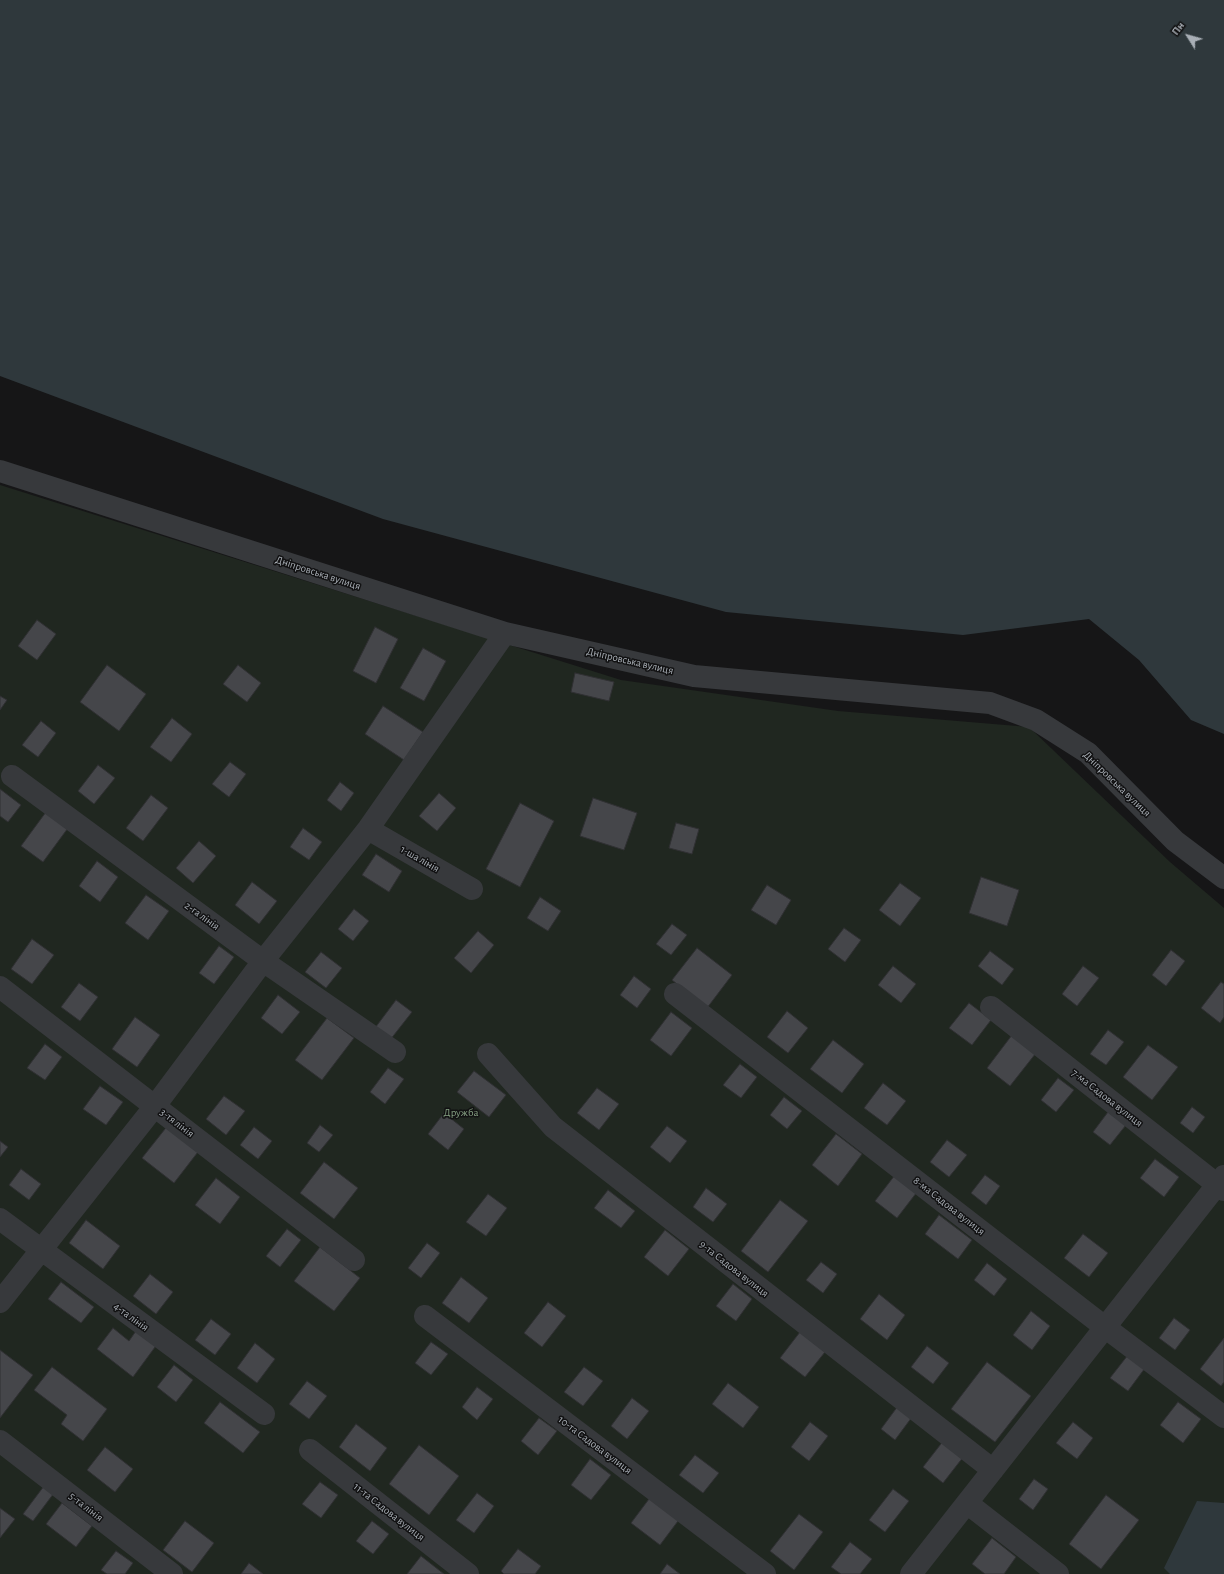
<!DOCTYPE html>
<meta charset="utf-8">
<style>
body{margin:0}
#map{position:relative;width:1224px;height:1574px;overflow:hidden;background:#161617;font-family:"Alegreya Sans",sans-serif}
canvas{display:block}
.north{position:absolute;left:1168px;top:16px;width:40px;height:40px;-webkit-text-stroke:3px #111112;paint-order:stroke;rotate:307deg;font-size:11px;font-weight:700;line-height:16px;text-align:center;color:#a9afb6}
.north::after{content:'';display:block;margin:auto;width:14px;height:18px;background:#a9afb6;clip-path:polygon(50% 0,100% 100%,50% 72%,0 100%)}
</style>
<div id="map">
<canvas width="1224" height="1574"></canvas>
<div class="north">Пн</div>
</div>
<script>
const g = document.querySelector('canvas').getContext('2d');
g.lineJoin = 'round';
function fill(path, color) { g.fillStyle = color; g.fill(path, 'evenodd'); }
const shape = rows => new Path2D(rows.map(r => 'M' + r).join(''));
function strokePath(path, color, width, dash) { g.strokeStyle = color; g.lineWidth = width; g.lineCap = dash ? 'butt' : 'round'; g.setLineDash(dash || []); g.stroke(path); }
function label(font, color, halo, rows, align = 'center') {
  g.font = font + ' "Alegreya Sans",sans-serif'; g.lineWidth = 3; g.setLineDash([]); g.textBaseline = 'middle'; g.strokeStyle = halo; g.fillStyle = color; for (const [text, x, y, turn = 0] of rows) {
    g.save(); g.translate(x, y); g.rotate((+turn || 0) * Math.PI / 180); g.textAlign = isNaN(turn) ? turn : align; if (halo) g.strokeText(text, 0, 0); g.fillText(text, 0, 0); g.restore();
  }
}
fill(shape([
 [0,485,621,680,838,711,1029,727,1170,862,1224,908,1224,1574,0,1574]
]), '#202720');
fill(shape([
 [0,0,1224,0,1224,734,1191,720,1139,660,1089,619,963,635,726,612,383,519,0,376],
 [1197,1501,1224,1503,1224,1574,1170,1574,1164,1568]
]), '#2f383c');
const building = shape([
 [37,620,56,634,37,660,18,646,37,620],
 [375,627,398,639,376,683,353,671,375,627],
 [423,648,446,661,424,701,400,688,423,648],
 [107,665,146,694,119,731,80,702,107,665],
 [238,665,261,683,247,702,223,684,238,665],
 [575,673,614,682,609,701,571,692,575,673],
 [0,696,7,700,0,710,0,696],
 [383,706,423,732,404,760,365,734,383,706],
 [172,718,192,734,171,762,150,747,172,718],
 [41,721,56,733,38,757,22,745,41,721],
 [230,762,246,774,229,797,212,784,230,762],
 [98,765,115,778,94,804,78,791,98,765],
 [340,782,354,793,341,811,327,800,340,782],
 [0,789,21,805,8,822,0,816,0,789],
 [439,793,456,808,437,831,419,816,439,793],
 [151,795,168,808,143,841,126,828,151,795],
 [593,798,637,813,624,850,580,836,593,798],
 [520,803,554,821,520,887,486,869,520,803],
 [46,812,68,828,43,862,21,846,46,812],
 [676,823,699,829,692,854,669,848,676,823],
 [303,828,322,842,309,860,290,847,303,828],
 [199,841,216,856,193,883,176,868,199,841],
 [376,854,402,871,389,892,362,875,376,854],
 [97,861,118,877,100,902,79,886,97,861],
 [981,877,1019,890,1007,926,969,913,981,877],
 [252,882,277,901,259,924,235,905,252,882],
 [900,883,921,898,900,926,879,910,900,883],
 [767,885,791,900,776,925,751,910,767,885],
 [146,895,169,911,148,940,125,923,146,895],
 [540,897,561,911,548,931,527,918,540,897],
 [354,909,369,921,353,941,338,929,354,909],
 [672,924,687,935,671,955,656,944,672,924],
 [844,928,861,940,845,962,828,949,844,928],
 [478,931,494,945,471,973,454,958,478,931],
 [32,939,54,955,32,984,11,969,32,939],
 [219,946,234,957,214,984,199,973,219,946],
 [697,948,732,975,707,1008,672,980,697,948],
 [1171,950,1185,961,1166,986,1152,975,1171,950],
 [990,951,1014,969,1002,985,978,966,990,951],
 [321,952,342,968,326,988,305,972,321,952],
 [893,966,916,984,901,1003,878,985,893,966],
 [1083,966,1099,978,1077,1006,1062,994,1083,966],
 [634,976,651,989,637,1008,620,995,634,976],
 [1221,982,1224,984,1224,1017,1220,1023,1201,1008,1221,982],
 [79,983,98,997,80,1021,61,1007,79,983],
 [278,995,300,1012,282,1034,261,1018,278,995],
 [396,1000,412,1012,390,1040,375,1028,396,1000],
 [969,1003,991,1020,972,1045,949,1028,969,1003],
 [787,1011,808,1028,788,1053,767,1037,787,1011],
 [671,1012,692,1028,671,1056,650,1040,671,1012],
 [135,1017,160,1035,137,1067,112,1049,135,1017],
 [327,1018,354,1038,322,1080,295,1060,327,1018],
 [1108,1030,1124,1042,1106,1065,1090,1054,1108,1030],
 [1012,1035,1036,1053,1010,1086,987,1068,1012,1035],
 [833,1040,864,1064,842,1093,810,1069,833,1040],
 [45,1044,62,1057,45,1080,27,1068,45,1044],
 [1148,1045,1178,1067,1152,1100,1123,1077,1148,1045],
 [740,1064,757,1077,741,1098,723,1085,740,1064],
 [388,1068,404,1079,385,1104,370,1092,388,1068],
 [474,1071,506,1095,489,1117,457,1092,474,1071],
 [1058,1078,1074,1090,1056,1112,1041,1100,1058,1078],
 [883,1083,906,1101,887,1125,864,1108,883,1083],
 [100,1086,123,1102,106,1125,83,1109,100,1086],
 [597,1088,619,1104,599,1130,577,1113,597,1088],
 [224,1096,245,1111,226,1135,206,1119,224,1096],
 [784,1097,802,1111,787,1129,770,1115,784,1097],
 [1192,1107,1205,1117,1193,1133,1180,1123,1192,1107],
 [1108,1112,1126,1125,1110,1145,1093,1132,1108,1112],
 [444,1113,464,1129,448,1150,428,1134,444,1113],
 [169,1124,201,1148,174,1183,142,1158,169,1124],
 [320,1125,333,1135,319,1152,307,1143,320,1125],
 [667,1126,687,1141,670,1163,650,1147,667,1126],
 [254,1127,272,1141,258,1159,240,1145,254,1127],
 [836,1134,862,1154,838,1186,812,1165,836,1134],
 [947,1140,967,1155,949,1177,930,1162,947,1140],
 [0,1141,8,1147,0,1157,0,1141],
 [1155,1159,1179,1177,1164,1197,1140,1178,1155,1159],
 [324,1162,358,1188,334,1219,300,1193,324,1162],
 [21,1169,41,1184,29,1200,9,1185,21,1169],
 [895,1175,917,1192,897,1218,875,1201,895,1175],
 [985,1175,1000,1186,986,1205,971,1193,985,1175],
 [216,1178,240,1197,220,1224,195,1205,216,1178],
 [706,1188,727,1204,713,1222,693,1207,706,1188],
 [608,1190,635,1211,621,1228,594,1208,608,1190],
 [488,1194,507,1208,486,1236,466,1222,488,1194],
 [780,1200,808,1221,768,1272,741,1251,780,1200],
 [939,1215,972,1240,958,1259,925,1234,939,1215],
 [86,1220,120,1246,103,1269,69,1243,86,1220],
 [287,1229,301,1240,280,1267,266,1256,287,1229],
 [665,1230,689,1249,668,1276,644,1257,665,1230],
 [1083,1234,1108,1253,1089,1277,1064,1258,1083,1234],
 [427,1243,440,1253,421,1278,408,1268,427,1243],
 [320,1247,360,1278,334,1311,294,1281,320,1247],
 [821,1262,837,1274,823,1293,806,1280,821,1262],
 [987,1263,1007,1279,994,1296,974,1280,987,1263],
 [150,1274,173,1292,156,1314,133,1296,150,1274],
 [461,1277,488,1298,469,1323,442,1303,461,1277],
 [61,1282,94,1307,81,1323,48,1299,61,1282],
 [733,1284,752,1299,736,1321,716,1306,733,1284],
 [879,1294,905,1315,887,1340,860,1319,879,1294],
 [548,1302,566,1316,542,1347,524,1333,548,1302],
 [1031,1311,1050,1326,1032,1350,1013,1335,1031,1311],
 [1174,1318,1190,1330,1175,1350,1159,1338,1174,1318],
 [211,1319,231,1334,215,1355,195,1340,211,1319],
 [113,1328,129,1341,138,1328,158,1343,133,1377,97,1349,113,1328],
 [800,1332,825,1352,805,1377,780,1358,800,1332],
 [1224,1338,1224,1382,1221,1386,1200,1369,1224,1338],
 [431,1342,448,1354,431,1375,415,1363,431,1342],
 [255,1343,275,1359,257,1383,237,1368,255,1343],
 [927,1346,949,1363,933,1384,911,1367,927,1346],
 [0,1350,33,1375,0,1418,0,1350],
 [1128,1355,1145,1368,1128,1391,1110,1378,1128,1355],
 [987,1362,1031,1396,995,1442,951,1409,987,1362],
 [174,1365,193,1380,176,1402,157,1387,174,1365],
 [52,1367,107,1409,83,1441,61,1424,67,1415,34,1390,52,1367],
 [584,1367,603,1381,583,1406,564,1392,584,1367],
 [307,1381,327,1396,309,1419,289,1404,307,1381],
 [728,1383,759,1407,743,1428,712,1404,728,1383],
 [477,1387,493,1399,477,1420,462,1407,477,1387],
 [632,1398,649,1411,627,1439,611,1426,632,1398],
 [220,1402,260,1432,243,1453,204,1423,220,1402],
 [1178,1402,1201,1419,1183,1443,1160,1425,1178,1402],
 [898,1406,912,1417,895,1440,881,1429,898,1406],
 [539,1418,557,1431,538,1455,521,1441,539,1418],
 [810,1422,828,1436,809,1461,791,1447,810,1422],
 [1073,1422,1093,1438,1077,1459,1056,1443,1073,1422],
 [356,1424,387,1448,370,1471,339,1447,356,1424],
 [944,1440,964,1456,943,1483,923,1467,944,1440],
 [419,1445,459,1476,429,1515,389,1484,419,1445],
 [105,1447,133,1469,115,1492,87,1470,105,1447],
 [695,1455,719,1473,703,1493,679,1475,695,1455],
 [590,1459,611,1475,591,1500,571,1485,590,1459],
 [1034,1479,1048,1489,1033,1510,1019,1499,1034,1479],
 [320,1482,338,1495,321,1518,302,1504,320,1482],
 [44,1486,54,1493,33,1521,23,1514,44,1486],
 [893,1489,909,1501,885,1532,869,1520,893,1489],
 [477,1493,494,1506,474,1533,456,1520,477,1493],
 [652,1495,681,1517,660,1545,631,1523,652,1495],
 [1106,1495,1139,1520,1101,1569,1069,1544,1106,1495],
 [62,1503,92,1526,76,1547,46,1524,62,1503],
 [0,1508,15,1519,0,1538,0,1508],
 [799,1514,823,1532,794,1570,770,1551,799,1514],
 [185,1521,214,1543,192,1572,163,1550,185,1521],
 [372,1521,389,1534,373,1554,356,1541,372,1521],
 [992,1538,1016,1557,1004,1574,985,1574,972,1564,992,1538],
 [850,1542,872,1559,860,1574,841,1574,831,1567,850,1542],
 [518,1549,541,1566,535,1574,504,1574,501,1571,518,1549],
 [116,1551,133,1563,125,1574,107,1574,101,1570,116,1551],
 [421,1556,444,1574,407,1574,421,1556],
 [249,1563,263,1574,241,1574,249,1563],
 [667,1564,680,1574,660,1574,667,1564]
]);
fill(building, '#45464a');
strokePath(building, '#303033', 1);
strokePath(shape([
 [0,471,505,633,694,676,990,703,1036,720,1088,753,1175,841,1224,878],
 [12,776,263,961,395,1052],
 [368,829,472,889],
 [0,987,354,1260],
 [675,994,1106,1328,1224,1417],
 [991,1007,1224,1190],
 [488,1054,553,1127,993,1470],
 [0,1219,264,1414],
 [0,1302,155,1106,263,961,368,829,505,633],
 [425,1316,765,1574],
 [0,1441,172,1574],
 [310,1450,468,1574],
 [967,1503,1058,1574],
 [911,1574,1224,1176]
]), '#37393c', 22);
label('11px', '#a9afb6', '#111112', [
 ["Дніпровська вулиця",318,573,18],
 ["Дніпровська вулиця",630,661,13],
 ["Дніпровська вулиця",1117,784,44],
 ["1-ша лінія",420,859,30],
 ["2-га лінія",202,916,36],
 ["7-ма Садова вулиця",1107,1098,38],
 ["3-тя лінія",177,1123,38],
 ["8-ма Садова вулиця",949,1206,38],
 ["9-та Садова вулиця",734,1269,38],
 ["4-та лінія",131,1317,36],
 ["10-та Садова вулиця",595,1445,37],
 ["5-та лінія",86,1507,38],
 ["11-та Садова вулиця",389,1512,38]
]);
label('11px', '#859f82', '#111112', [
 ["Дружба",461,1113]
]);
</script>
